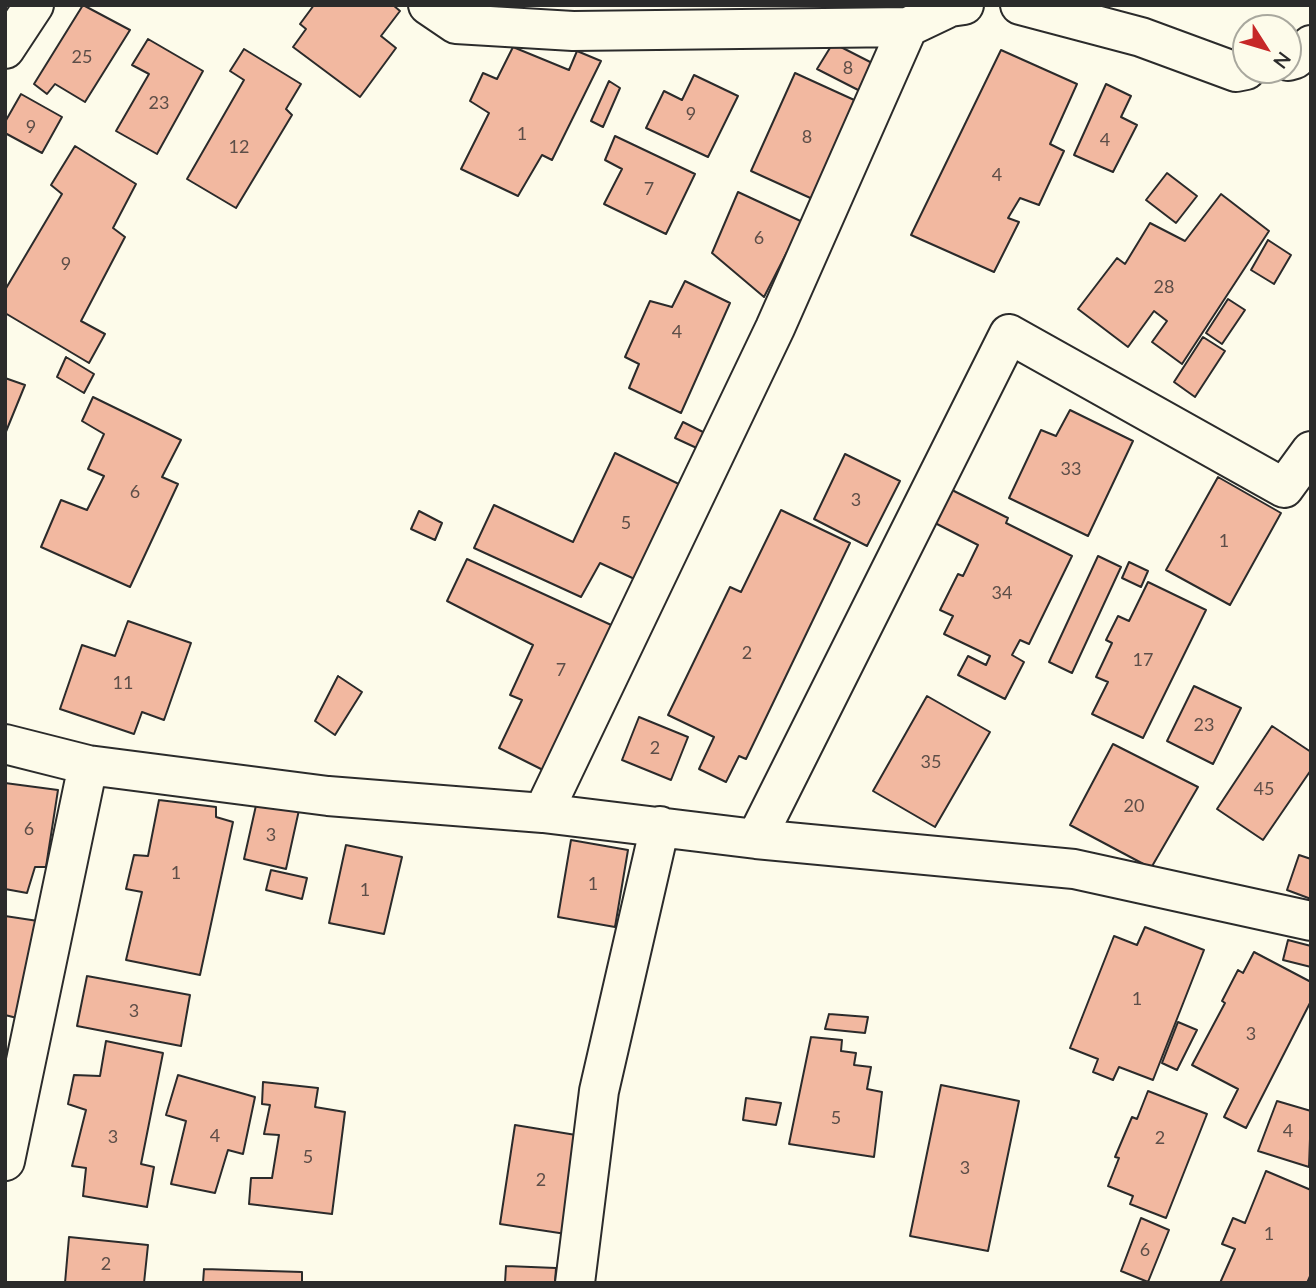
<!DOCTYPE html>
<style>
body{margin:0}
#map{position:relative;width:1316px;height:1288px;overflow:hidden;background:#fdfbea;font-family:Lato,sans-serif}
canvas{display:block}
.frame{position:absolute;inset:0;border:7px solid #2b2b2b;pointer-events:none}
.north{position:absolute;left:1232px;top:14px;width:70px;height:70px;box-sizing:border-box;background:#fdfbea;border:2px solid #a9a89e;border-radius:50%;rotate:127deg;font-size:19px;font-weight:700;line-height:28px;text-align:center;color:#2b2b2b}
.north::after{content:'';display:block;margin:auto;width:24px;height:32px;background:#c62828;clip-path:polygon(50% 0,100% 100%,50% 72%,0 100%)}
</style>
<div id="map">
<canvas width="1316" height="1288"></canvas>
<div class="frame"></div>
<div class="north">N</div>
</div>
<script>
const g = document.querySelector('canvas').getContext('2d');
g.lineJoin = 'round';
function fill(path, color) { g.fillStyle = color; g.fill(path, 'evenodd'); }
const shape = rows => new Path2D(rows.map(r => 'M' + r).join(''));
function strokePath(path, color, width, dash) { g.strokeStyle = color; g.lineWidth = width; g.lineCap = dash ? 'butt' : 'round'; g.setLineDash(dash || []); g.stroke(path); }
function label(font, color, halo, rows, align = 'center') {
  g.font = font + ' Lato,sans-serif'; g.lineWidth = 5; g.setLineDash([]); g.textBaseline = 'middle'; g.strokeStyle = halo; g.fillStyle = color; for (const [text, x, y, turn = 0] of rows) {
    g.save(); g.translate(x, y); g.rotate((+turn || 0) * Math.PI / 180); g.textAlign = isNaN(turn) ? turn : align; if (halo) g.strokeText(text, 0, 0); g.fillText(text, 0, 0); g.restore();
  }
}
const building = shape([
 [83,5,130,30,85,102,55,84,47,94,34,84,83,5],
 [314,5,393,5,400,11,381,36,396,48,360,97,293,47,306,29,300,24,314,5],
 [148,39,203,71,157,154,116,131,149,74,132,65,148,39],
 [833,43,880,67,866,94,817,69,833,43],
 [513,47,569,70,577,51,601,61,552,160,542,155,518,196,461,169,489,113,470,101,483,73,497,79,513,47],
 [244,49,301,84,286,109,292,115,236,208,187,179,244,80,230,71,244,49],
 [1001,50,1077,84,1050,144,1064,151,1039,205,1020,198,1008,218,1019,222,994,272,911,235,1001,50],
 [795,73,863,104,817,201,751,171,795,73],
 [694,75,738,96,708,157,646,128,664,91,682,100,694,75],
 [609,81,620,88,603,127,591,121,609,81],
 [1106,84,1131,96,1121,117,1137,125,1113,172,1074,155,1106,84],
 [21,94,62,117,42,153,5,133,5,122,21,94],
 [615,136,695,174,666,234,604,204,622,169,605,160,615,136],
 [75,146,136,184,113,228,125,237,81,321,105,334,89,363,5,313,5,290,62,194,51,185,75,146],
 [1167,173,1197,196,1176,223,1146,200,1167,173],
 [738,192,807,224,792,253,787,252,764,297,712,253,738,192],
 [1221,194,1269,231,1182,364,1152,342,1167,321,1154,311,1128,347,1078,309,1117,258,1125,264,1150,223,1185,241,1221,194],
 [1268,240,1291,255,1274,284,1251,270,1268,240],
 [685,281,730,303,681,413,629,388,639,364,625,357,650,301,672,307,685,281],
 [1228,299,1245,310,1222,344,1206,333,1228,299],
 [1203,337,1225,351,1195,397,1174,382,1203,337],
 [66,357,94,374,84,393,57,377,66,357],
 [5,378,25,385,5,434,5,378],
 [93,397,181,440,162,477,178,484,130,587,41,547,61,500,87,510,104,476,88,469,104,434,82,421,93,397],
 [1070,410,1133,441,1088,536,1009,498,1041,430,1056,436,1070,410],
 [683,422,709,435,701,450,675,438,683,422],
 [615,453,687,488,641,582,600,563,581,597,474,548,494,505,573,542,615,453],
 [845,454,900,481,867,546,814,519,845,454],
 [1218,477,1281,513,1230,605,1166,570,1218,477],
 [952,490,1008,518,1006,523,1072,556,1029,644,1020,640,1012,655,1024,662,1005,699,958,675,968,656,986,665,990,656,944,634,953,616,940,610,958,574,963,576,978,545,935,523,952,490],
 [781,510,850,543,746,759,739,756,726,782,699,769,714,737,668,715,730,587,741,592,781,510],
 [419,511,442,523,435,540,411,529,419,511],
 [1098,556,1121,567,1072,673,1049,662,1098,556],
 [467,559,620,629,549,773,499,748,522,700,510,695,533,645,447,601,467,559],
 [1129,562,1148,571,1141,587,1122,578,1129,562],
 [1148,582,1206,610,1143,738,1092,714,1108,682,1096,677,1112,643,1106,640,1118,616,1129,621,1148,582],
 [128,621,191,643,164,720,142,712,134,734,60,709,82,645,115,656,128,621],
 [338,676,362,692,335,735,315,721,338,676],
 [1194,686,1241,708,1213,764,1167,741,1194,686],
 [927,696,990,732,935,827,873,791,927,696],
 [639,717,688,737,671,780,622,760,639,717],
 [1272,726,1311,752,1311,770,1263,840,1217,809,1272,726],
 [1113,744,1198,787,1151,868,1070,825,1113,744],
 [5,783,58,790,46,867,35,867,27,893,5,889,5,783],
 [159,800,216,807,216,817,233,822,200,975,126,960,142,892,126,889,134,855,148,856,159,800],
 [257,801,299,810,286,869,244,859,257,801],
 [571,840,628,850,615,927,558,917,571,840],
 [346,845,402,857,384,934,329,923,346,845],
 [1299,855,1311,859,1311,899,1287,890,1299,855],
 [271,870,307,878,302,899,266,890,271,870],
 [5,916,38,921,21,1019,5,1015,5,916],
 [1145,927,1204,950,1153,1080,1119,1067,1113,1080,1093,1072,1098,1059,1070,1048,1114,936,1137,945,1145,927],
 [1288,940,1311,946,1311,967,1283,960,1288,940],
 [1254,952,1311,982,1311,1001,1246,1128,1224,1117,1238,1089,1192,1065,1225,1003,1222,1001,1238,970,1243,973,1254,952],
 [87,976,190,995,181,1046,77,1026,87,976],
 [829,1014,868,1017,865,1033,825,1029,829,1014],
 [1178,1022,1197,1030,1177,1070,1162,1063,1178,1022],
 [811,1037,842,1040,841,1051,856,1053,854,1065,871,1067,867,1089,882,1092,874,1157,789,1144,811,1037],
 [106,1041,163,1053,141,1164,154,1167,147,1207,83,1196,86,1168,72,1166,86,1110,68,1104,74,1075,100,1076,106,1041],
 [178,1075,255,1097,243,1154,228,1150,215,1193,171,1184,186,1121,166,1115,178,1075],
 [263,1082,318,1088,315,1107,345,1112,332,1214,249,1204,251,1178,272,1178,279,1135,264,1134,270,1105,262,1104,263,1082],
 [941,1085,1019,1101,988,1251,910,1236,941,1085],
 [1148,1091,1207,1114,1166,1218,1130,1204,1133,1196,1108,1186,1119,1158,1115,1157,1132,1117,1137,1119,1148,1091],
 [746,1098,781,1103,776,1125,743,1120,746,1098],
 [1277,1101,1311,1111,1309,1167,1258,1151,1277,1101],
 [515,1125,582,1136,566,1234,500,1224,515,1125],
 [1266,1171,1311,1190,1311,1274,1307,1283,1220,1283,1235,1249,1222,1244,1233,1218,1245,1223,1266,1171],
 [1141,1218,1169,1230,1148,1282,1121,1271,1141,1218],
 [69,1237,148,1245,144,1283,65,1283,69,1237],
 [506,1266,556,1268,555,1283,505,1283,506,1266],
 [204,1269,302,1272,302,1283,203,1283,204,1269]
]);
fill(building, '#f2b8a0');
strokePath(building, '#2b2b2b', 2);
const minor = shape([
 [428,5,456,24,573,31,908,27,775,328,543,813],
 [1020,5,1141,37,1236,72,1246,70],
 [908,27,950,7,964,5],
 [5,49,34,5],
 [1288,61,1295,59,1311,45],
 [5,744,88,765,328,796,543,813,756,839,1074,869,1311,921],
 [756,839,1009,334,1284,488,1311,451],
 [5,1161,88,765],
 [575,1283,599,1091,660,826]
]);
strokePath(minor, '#2b2b2b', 42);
strokePath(minor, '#fdfbea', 38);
label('18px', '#5d4e48', null, [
 ["25",82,57],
 ["8",848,68],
 ["23",159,103],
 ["9",691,114],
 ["9",31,127],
 ["1",522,134],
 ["8",807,137],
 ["4",1105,140],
 ["12",239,147],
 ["4",997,175],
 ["7",649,189],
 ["6",759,238],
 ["9",66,264],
 ["28",1164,287],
 ["4",677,332],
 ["33",1071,469],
 ["6",135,492],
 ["3",856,500],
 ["5",626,523],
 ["1",1224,541],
 ["34",1002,593],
 ["2",747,653],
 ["17",1143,660],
 ["7",561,670],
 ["11",123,683],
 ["23",1204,725],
 ["2",655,748],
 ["35",931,762],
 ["45",1264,789],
 ["20",1134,806],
 ["6",29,829],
 ["3",271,835],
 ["1",176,873],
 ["1",593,884],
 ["1",365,890],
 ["1",1137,999],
 ["3",134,1011],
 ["3",1251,1034],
 ["5",836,1118],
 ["4",1288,1131],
 ["4",215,1136],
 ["3",113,1137],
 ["2",1160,1138],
 ["5",308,1157],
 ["3",965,1168],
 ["2",541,1180],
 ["1",1269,1234],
 ["6",1145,1250],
 ["2",106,1264]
]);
</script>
